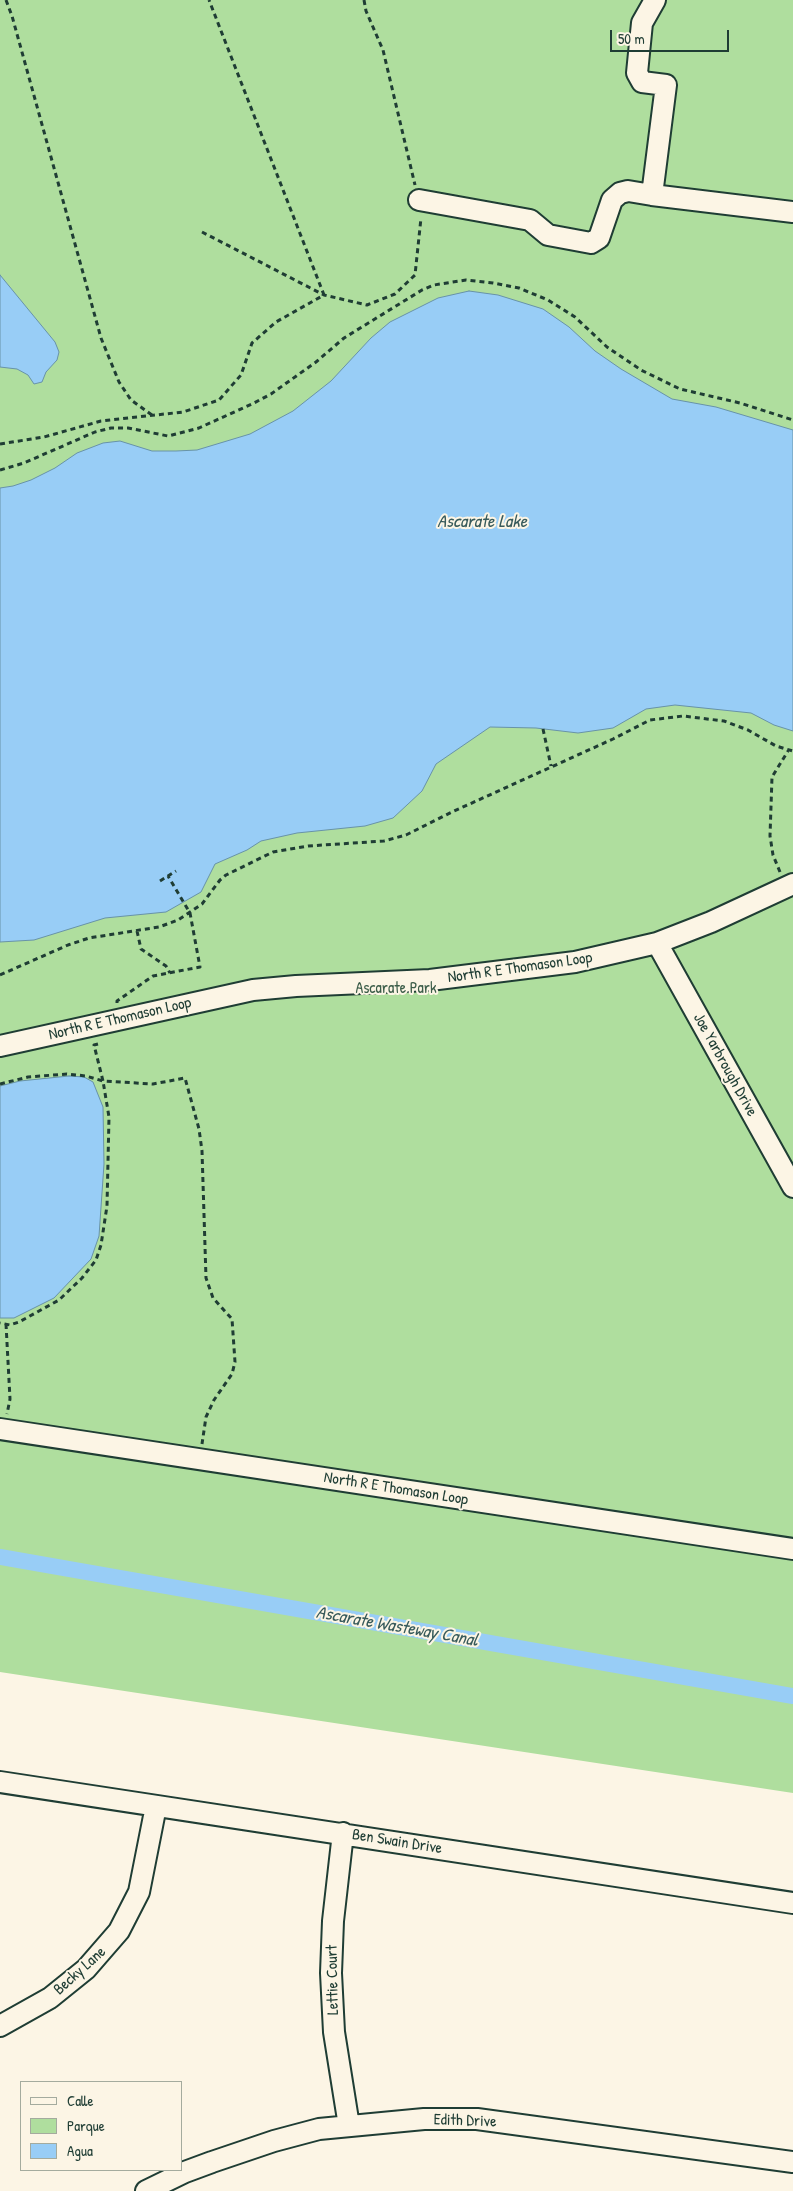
<!DOCTYPE html>
<style>
body{margin:0}
#map{position:relative;width:793px;height:2191px;overflow:hidden;background:#fcf5e5;font-family:"Patrick Hand",sans-serif}
canvas{display:block}
.legend{position:absolute;left:20px;top:2081px;width:162px;height:90px;box-sizing:border-box;background:#fcf5e5;border:1px solid #a4ab9e;margin:0;padding:6px 9px;list-style:none;font-size:15px;color:#1f3d34}
.legend li{display:flex;align-items:center;gap:10px;height:25px}
.legend b{width:25px;border:1px solid #a4ab9e}
.scale{position:absolute;left:610px;top:30px;width:119px;height:22px;box-sizing:border-box;border:2px solid #1f3d34;border-top:0;padding-left:6px;font-size:15px;line-height:18px;white-space:nowrap;color:#1f3d34;-webkit-text-stroke:4px #fcf5e5;paint-order:stroke}
</style>
<div id="map">
<canvas width="793" height="2191"></canvas>
<ul class="legend">
<li><b style="height:6px;background:#fcf5e5"></b>Calle</li>
<li><b style="height:14px;background:#afde9e"></b>Parque</li>
<li><b style="height:14px;background:#98cdf6"></b>Agua</li>
</ul>
<div class="scale">50 m</div>
</div>
<script>
const g = document.querySelector('canvas').getContext('2d');
g.lineJoin = 'round';
function fill(path, color) { g.fillStyle = color; g.fill(path, 'evenodd'); }
const shape = rows => new Path2D(rows.map(r => 'M' + r).join(''));
function strokePath(path, color, width, dash) { g.strokeStyle = color; g.lineWidth = width; g.lineCap = dash ? 'butt' : 'round'; g.setLineDash(dash || []); g.stroke(path); }
function label(font, color, halo, rows, align = 'center') {
  g.font = font + ' "Patrick Hand",sans-serif'; g.lineWidth = 4; g.setLineDash([]); g.textBaseline = 'middle'; g.strokeStyle = halo; g.fillStyle = color; for (const [text, x, y, turn = 0] of rows) {
    g.save(); g.translate(x, y); g.rotate((+turn || 0) * Math.PI / 180); g.textAlign = isNaN(turn) ? turn : align; if (halo) g.strokeText(text, 0, 0); g.fillText(text, 0, 0); g.restore();
  }
}
fill(shape([
 [0,0,793,0,793,1793,0,1672]
]), '#afde9e');
const water = shape([
 [0,275,55,342,59,352,57,360,46,372,42,382,34,384,28,375,17,369,0,367,0,275],
 [469,291,498,295,543,309,569,327,595,351,621,369,672,399,716,407,793,430,793,731,774,725,751,713,675,705,646,709,613,728,578,733,536,728,490,727,436,764,422,791,393,818,365,826,297,833,261,841,247,850,215,864,201,892,166,912,105,918,34,940,0,942,0,488,13,486,31,480,55,468,77,453,103,443,120,441,152,451,176,451,197,450,250,434,293,411,331,381,371,338,390,322,438,298,469,291],
 [69,1076,84,1077,93,1082,103,1107,104,1164,99,1236,91,1259,54,1298,14,1318,0,1318,0,1086,20,1081,69,1076]
]);
fill(water, '#98cdf6');
strokePath(water, '#6893a8', 1);
strokePath(shape([
 [0,1557,793,1696]
]), '#98cdf6', 16);
const minor = shape([
 [655,0,642,23,637,73,642,82,666,85,652,195,793,212],
 [419,200,530,220,548,235,591,243,599,238,612,200,620,193,628,191,652,195],
 [657,943,793,1187],
 [0,1046,253,990,296,986,430,980,575,962,657,943,711,922,793,884],
 [0,1429,793,1549],
 [0,1782,793,1903],
 [343,1833,333,1921,331,1973,334,2032,349,2126],
 [0,2026,50,1998,86,1969,119,1931,139,1892,156,1806],
 [146,2191,185,2172,212,2162,274,2141,319,2129,424,2119,477,2119,793,2162]
]);
strokePath(minor, '#1f3d34', 24);
strokePath(shape([
 [6,0,12,16,101,338,119,382,131,400,152,415],
 [364,0,366,11,383,50,415,185],
 [202,232,324,295,367,305,395,294,415,275,421,218],
 [0,444,44,437,101,421,183,412,219,400,241,375,252,343,276,322,324,295,209,0],
 [0,470,24,463,95,432,111,428,128,428,168,436,199,428,254,403,271,394,316,362,344,338,422,290,434,285,466,280,493,283,519,288,548,300,575,317,607,347,641,370,680,389,740,403,793,420],
 [543,729,551,766],
 [780,872,773,855,770,836,772,777,788,751],
 [160,881,176,871],
 [137,931,141,949,166,966,170,973],
 [0,975,68,945,89,938,159,927,178,920,202,904,220,880,226,875,273,852,308,846,384,841,406,835,452,812,613,739,650,720,683,716,724,721,748,730,776,746,793,751],
 [117,1003,117,1001,153,976,200,967,190,913,168,876],
 [98,1044,94,1045,103,1081,153,1084,185,1078,199,1129,202,1151,206,1278,213,1298,232,1319,235,1362,232,1374,214,1400,206,1417,202,1444],
 [0,1084,28,1077,67,1074,86,1076,103,1081,109,1117,107,1206,101,1245,96,1260,82,1278,59,1300,19,1322,10,1325,0,1323],
 [6,1324,10,1399,7,1414]
]), '#1f3d34', 3, [5, 4]);
strokePath(minor, '#fcf5e5', 20);
label('16px', '#1f3d34', '#fcf5e5', [
 ["North R E Thomason Loop",520,968,-8],
 ["North R E Thomason Loop",120,1019,-13],
 ["Joe Yarbrough Drive",725,1065,61],
 ["North R E Thomason Loop",396,1489,9],
 ["Ben Swain Drive",397,1842,9],
 ["Becky Lane",80,1971,-42],
 ["Lettie Court",333,1980,-91],
 ["Edith Drive",465,2121,2]
]);
label('16px', '#3c5d49', '#fcf5e5', [
 ["Ascarate Park",396,989]
]);
label('italic 18px', '#375a5b', '#fcf5e5', [
 ["Ascarate Lake",482,522],
 ["Ascarate Wasteway Canal",397,1627,10]
]);
</script>
